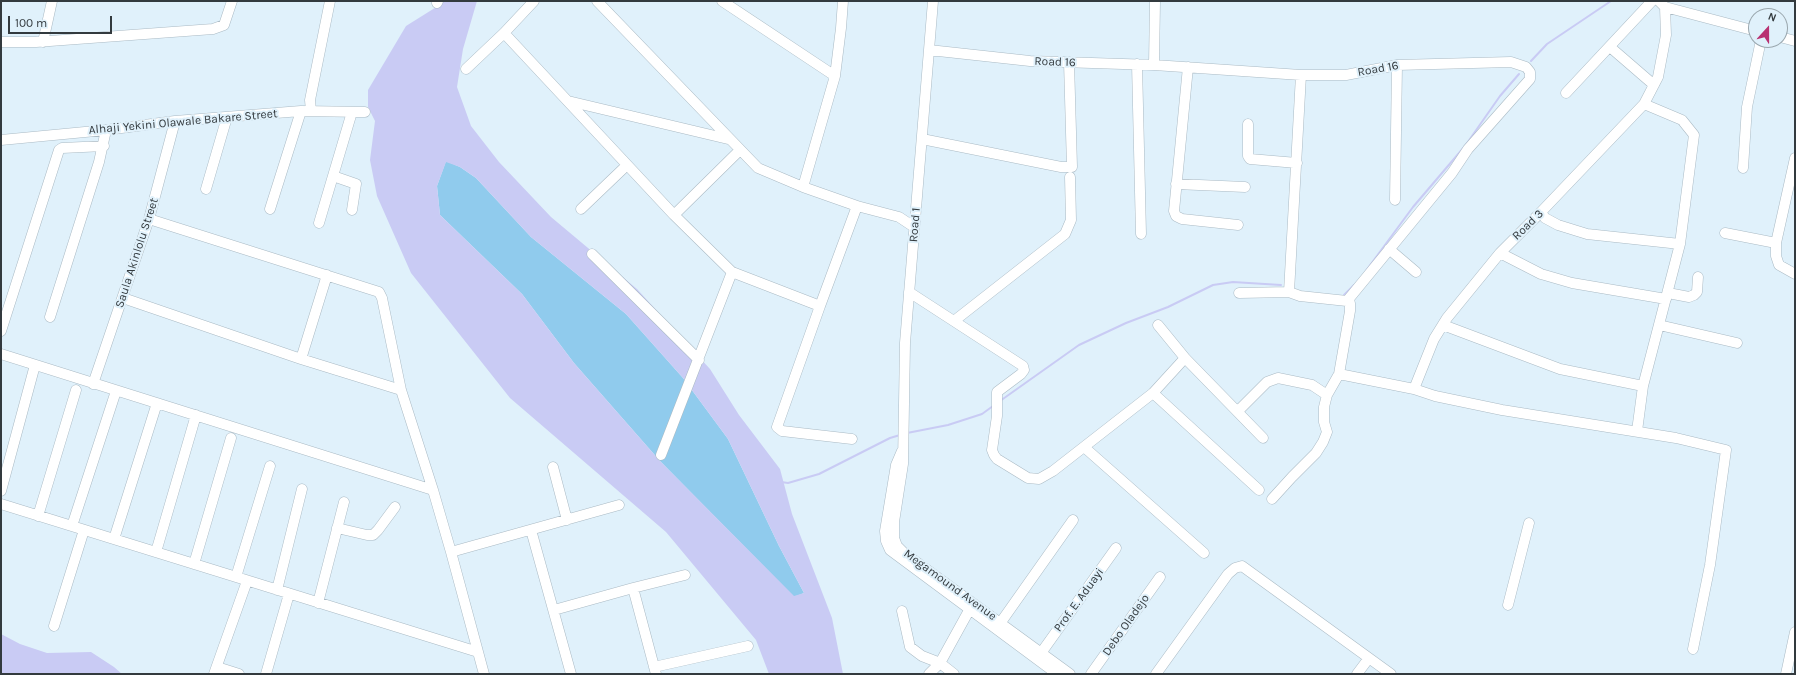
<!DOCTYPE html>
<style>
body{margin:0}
#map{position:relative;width:1796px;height:675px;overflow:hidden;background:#e0f1fb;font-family:Karla,sans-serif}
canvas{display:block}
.frame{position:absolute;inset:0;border:2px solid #333a3e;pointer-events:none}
.north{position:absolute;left:1748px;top:8px;width:40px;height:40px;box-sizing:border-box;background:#e0f1fb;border:1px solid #9ba8af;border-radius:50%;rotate:21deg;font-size:11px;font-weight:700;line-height:16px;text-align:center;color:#333a3e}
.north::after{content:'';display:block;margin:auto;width:14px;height:18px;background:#b83172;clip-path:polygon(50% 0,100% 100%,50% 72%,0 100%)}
.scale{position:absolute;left:8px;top:16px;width:104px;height:18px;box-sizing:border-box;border:2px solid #333a3e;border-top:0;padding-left:5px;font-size:12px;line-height:14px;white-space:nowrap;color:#333a3e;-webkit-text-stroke:3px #e0f1fb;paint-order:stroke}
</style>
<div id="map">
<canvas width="1796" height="675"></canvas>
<div class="frame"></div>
<div class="north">N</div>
<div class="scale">100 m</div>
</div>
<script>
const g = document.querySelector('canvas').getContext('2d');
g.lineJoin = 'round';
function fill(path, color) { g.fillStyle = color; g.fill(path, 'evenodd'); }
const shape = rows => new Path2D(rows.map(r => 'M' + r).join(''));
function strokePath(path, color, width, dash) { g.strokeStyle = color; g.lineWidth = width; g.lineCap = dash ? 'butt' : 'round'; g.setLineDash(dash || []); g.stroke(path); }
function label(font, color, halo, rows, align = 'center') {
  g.font = font + ' Karla,sans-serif'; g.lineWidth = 4; g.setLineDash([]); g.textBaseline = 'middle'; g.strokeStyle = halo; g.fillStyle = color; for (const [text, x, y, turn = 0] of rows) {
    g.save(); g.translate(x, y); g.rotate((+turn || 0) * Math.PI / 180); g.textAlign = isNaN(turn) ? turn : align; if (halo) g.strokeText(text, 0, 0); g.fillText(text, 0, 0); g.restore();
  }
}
fill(shape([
 [446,161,460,167,476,178,531,237,626,314,683,378,728,439,779,546,804,593,794,597,660,461,574,363,522,294,440,215,437,186]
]), '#90cbed');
fill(shape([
 [441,1,477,1,463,49,457,87,471,126,499,162,551,217,637,289,710,369,739,415,780,469,792,514,832,618,843,674,769,674,756,640,666,532,510,398,411,273,377,196,370,160,375,121,368,107,368,90,406,26,438,6],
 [446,162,460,167,476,178,531,237,626,314,683,378,728,439,779,546,804,593,794,596,660,461,574,363,522,294,440,215,437,186],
 [1,634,20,644,47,653,91,652,114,667,122,674,1,674]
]), '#c9cbf4');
strokePath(shape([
 [1531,61,1547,44,1611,1],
 [1365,272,1413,207,1465,146,1500,96,1519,74],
 [1344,295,1354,285],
 [1000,401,1079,345,1126,323,1168,307,1213,285,1233,282,1281,285],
 [907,433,948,425,982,414,993,406],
 [781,482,788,483,819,474,890,438,900,435]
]), '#c9cbf4', 2);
const minor = shape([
 [597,1,758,168,803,187,857,206,899,217,914,227],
 [722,1,835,76,803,187],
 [933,1,905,343,903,464,894,522,894,538,897,546,904,553,1070,674],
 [437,3,438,1],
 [1665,7,1756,31],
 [504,33,674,215,732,272,820,306,857,206],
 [1780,37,1795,41],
 [1,42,36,42,213,29,224,25,232,1],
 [43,42,52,1],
 [1610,47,1654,85],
 [929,50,1030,61,1154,65,1301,75,1346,75,1397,65,1511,62,1526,67,1530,72,1530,79,1468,149,1452,173,1347,301],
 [1137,64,1141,234],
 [1154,65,1155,1],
 [1188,67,1174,211,1176,216,1182,219,1238,225],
 [466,69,504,33,534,1],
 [835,76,841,28,843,1],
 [1566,93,1652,1],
 [568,101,728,139],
 [311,111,310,100,330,1],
 [1248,124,1248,156,1250,159,1297,163],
 [922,139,1061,167,1072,167,1069,62],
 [1,140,106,130,175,121,301,111,365,112],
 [1795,158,1776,243,1776,256,1779,265,1795,274],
 [1743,168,1747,107,1761,40],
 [333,176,356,184,352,210],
 [1176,184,1245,187],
 [206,189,227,117],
 [1395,200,1397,65],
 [270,209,301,111],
 [581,209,627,165],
 [1541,212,1545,218,1558,225,1587,234,1680,244],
 [674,215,740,150],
 [149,219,379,292,382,298,401,390,433,490],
 [319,223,352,112],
 [1725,233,1776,243],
 [1389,249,1416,272],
 [1500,253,1541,274,1572,283,1666,299],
 [592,254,699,360],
 [909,292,1023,366,1024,370,1021,374,997,392,997,416,992,450,994,455,997,459,1028,478,1039,479,1053,471,1153,393,1185,358,1263,438],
 [1239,293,1289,292],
 [1668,293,1689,297,1694,295,1697,292,1698,277],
 [123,298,301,359,401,390],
 [820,306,777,427,782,431,852,439],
 [50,317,99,162,106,130],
 [954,321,1065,234,1071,220,1070,177],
 [1158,325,1185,358],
 [1443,325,1560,369,1643,386,1680,244,1694,135,1682,120,1644,104],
 [1659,325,1737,343],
 [1,331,59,150,62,148,104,146],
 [1,354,433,490,451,552,484,674],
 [301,359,327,275],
 [1339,374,1414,389,1434,339,1447,318,1500,253,1541,212,1644,104,1658,77,1666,35,1665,7,1659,1],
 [93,384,149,219,175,121],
 [1414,389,1435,396,1502,410,1676,438,1726,450,1710,565,1693,649],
 [1153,393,1259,490],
 [1238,411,1267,382,1278,378,1312,385,1327,395],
 [1637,431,1643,386],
 [1084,447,1204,553],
 [902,451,896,465,885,531,886,541,890,550,1057,674],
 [661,455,732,272],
 [553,467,567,520],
 [1,491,35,365],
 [1272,499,1292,477,1316,453,1323,442,1327,432,1324,422,1324,407,1327,395,1339,374,1350,311,1350,303,1347,301,1300,296,1289,292,1301,75],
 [1,504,478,652],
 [38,516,76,390],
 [72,526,116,391],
 [337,528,367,535,373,535,378,530,395,507],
 [531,530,571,674],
 [114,539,157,403],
 [156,552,196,415],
 [451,552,619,505],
 [194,564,231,438],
 [236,577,270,466],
 [633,588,685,575],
 [277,590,302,489],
 [318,603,344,502],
 [1508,605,1529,523],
 [554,610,633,588,656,674],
 [902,611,910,647,922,656,940,663,954,674],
 [1001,622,1073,520],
 [54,626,84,530],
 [1041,653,1116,548],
 [217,667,239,674],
 [654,667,748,646],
 [214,674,247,581],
 [266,674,289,594],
 [929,674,940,663,972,605],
 [1091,674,1160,577],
 [1156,674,1228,574,1235,568,1242,566,1391,674],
 [1357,674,1369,658],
 [1786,674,1795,632]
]);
strokePath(minor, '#aabac4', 11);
strokePath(minor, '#fff', 10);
label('12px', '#333a3e', '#e0f1fb', [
 ["Road 16",1055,62,2],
 ["Road 16",1378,69,-10],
 ["Alhaji Yekini Olawale Bakare Street",183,122,-5],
 ["Road 1",915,225,-85],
 ["Road 3",1528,225,-44],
 ["Saula Akinlolu Street",137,253,-72],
 ["Megamound Avenue",950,585,36],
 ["Prof. E. Aduayi",1079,600,-54],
 ["Debo Oladejo",1126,625,-55]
]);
</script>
